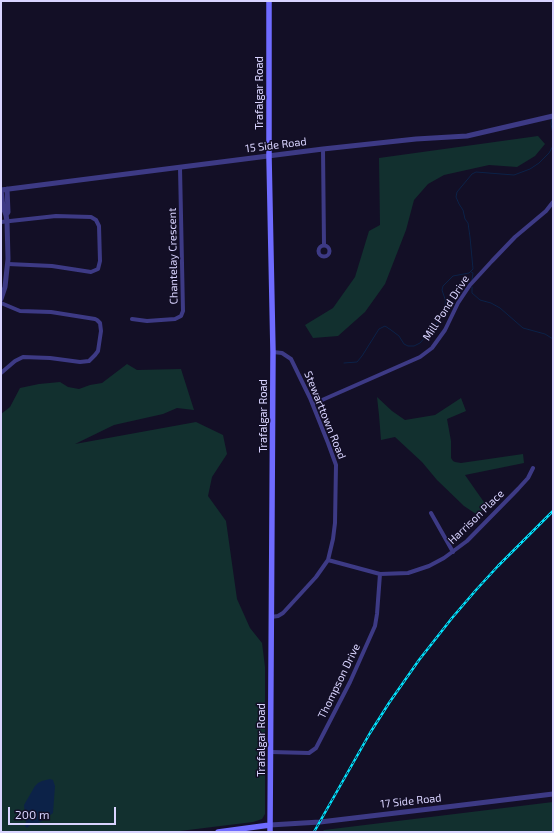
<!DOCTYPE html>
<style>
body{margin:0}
#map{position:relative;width:554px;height:833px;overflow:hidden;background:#130f26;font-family:"Exo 2",sans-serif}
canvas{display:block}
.frame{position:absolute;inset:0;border:2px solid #d9d4ff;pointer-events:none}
.scale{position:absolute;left:8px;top:807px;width:108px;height:18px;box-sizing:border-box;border:2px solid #d9d4ff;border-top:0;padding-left:5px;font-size:12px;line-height:14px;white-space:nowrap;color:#d9d4ff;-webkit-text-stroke:3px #130f26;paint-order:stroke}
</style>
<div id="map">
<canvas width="554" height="833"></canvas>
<div class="frame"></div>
<div class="scale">200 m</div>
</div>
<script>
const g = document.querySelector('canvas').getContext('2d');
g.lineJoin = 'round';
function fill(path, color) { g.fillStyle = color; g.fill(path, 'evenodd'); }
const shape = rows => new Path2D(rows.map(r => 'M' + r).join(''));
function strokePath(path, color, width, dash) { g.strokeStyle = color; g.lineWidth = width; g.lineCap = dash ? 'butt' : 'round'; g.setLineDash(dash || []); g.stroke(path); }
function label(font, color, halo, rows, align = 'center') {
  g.font = font + ' "Exo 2",sans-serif'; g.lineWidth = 3; g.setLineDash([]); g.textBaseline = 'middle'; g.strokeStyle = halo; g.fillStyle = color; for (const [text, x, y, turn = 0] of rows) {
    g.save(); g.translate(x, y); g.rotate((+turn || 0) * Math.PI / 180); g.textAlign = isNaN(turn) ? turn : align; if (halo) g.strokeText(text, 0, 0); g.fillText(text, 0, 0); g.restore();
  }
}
fill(shape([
 [538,136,545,144,535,156,517,167,489,165,444,175,428,184,414,200,406,230,385,284,365,312,338,336,313,338,305,325,333,308,355,277,369,231,380,225,379,158],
 [127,364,137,370,181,369,194,410,177,408,163,414,114,425,75,444,196,422,223,435,227,454,212,477,208,496,226,521,237,599,250,628,262,643,265,667,265,814,262,819,253,822,172,832,1,832,1,414,10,407,20,388,39,384,60,382,68,387,79,389,90,385,102,383],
 [377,397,392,411,405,420,435,415,461,398,466,411,447,419,451,441,451,458,453,461,455,462,461,463,523,454,524,463,465,475,486,505,483,510,476,514,464,506,437,480,422,462,395,437,381,440,379,415],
 [553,802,553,832,322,832,324,830]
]), '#12302f');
fill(shape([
 [50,779,53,780,55,786,53,813,42,821,38,823,31,824,27,828,25,826,26,823,24,805,35,786,38,783,42,781]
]), '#0c2248');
strokePath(shape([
 [552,118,551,124,553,134],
 [471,272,473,273,472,280],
 [472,287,472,293,480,300,491,303,500,308,523,328,545,334,553,339],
 [344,363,357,362,362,356,379,329,385,326,391,330,399,336,404,344,408,346,414,346,420,343,436,325,446,302,442,290,443,286,453,276,469,273,473,269,470,237,468,223,465,219,463,210,459,204,456,197,457,192,472,174,476,172,514,175,530,169,539,163,549,153,553,146]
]), '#0c2248', 1);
strokePath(shape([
 [323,149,324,245],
 [1,222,56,216,91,217,96,220,99,226,100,261,98,269,91,272,52,266,8,264],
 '318.5 251a5.5 5.5 0 1 1 11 0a5.5 5.5 0 1 1-11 0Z',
 [1,303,20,311,51,312,95,319,97,320,100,323,101,331,98,351,95,355,89,361,80,362,50,358,23,357,15,361,1,373],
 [132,319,147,321,175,319,181,316,183,311,180,168],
 [313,404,420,357,432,348,445,330,458,303,470,285,492,261,515,237,546,211,553,202],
 [431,513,453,552],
 [328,560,380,574,408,573,429,566,444,558,467,541,518,489,528,478,533,468],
 [271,617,278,616,283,613,316,577,328,560,333,539,335,523,336,465,328,443,310,398,291,359,282,353,273,352],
 [271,752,309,753,316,748,350,682,375,626,377,614,380,574]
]), '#3d3a85', 4);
strokePath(shape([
 [6,215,8,212,7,189],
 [1,299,5,287,8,259,7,221,6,215,3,207,1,190,323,149,416,139,467,136,553,116],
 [270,825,320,822,438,808,553,794]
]), '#3d3a85', 5);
strokePath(shape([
 [269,1,269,157,273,352,270,832],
 [218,832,270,825]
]), '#6f6bff', 5.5);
const rail = shape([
 [314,832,370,733,389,703,419,660,452,618,476,590,498,566,553,511]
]);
strokePath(rail, '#00e5ff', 2.5);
strokePath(rail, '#130f26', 1, [3]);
label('11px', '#d9d4ff', '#130f26', [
 ["Trafalgar Road",259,93,-90],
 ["15 Side Road",276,145,-7],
 ["Chantelay Crescent",173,256,-91],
 ["Mill Pond Drive",446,308,-57],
 ["Stewarttown Road",325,415,68],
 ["Trafalgar Road",263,416,-90],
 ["Harrison Place",476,517,-44],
 ["Thompson Drive",339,681,-64],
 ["Trafalgar Road",261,740,-90],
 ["17 Side Road",411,801,-6]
]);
</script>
